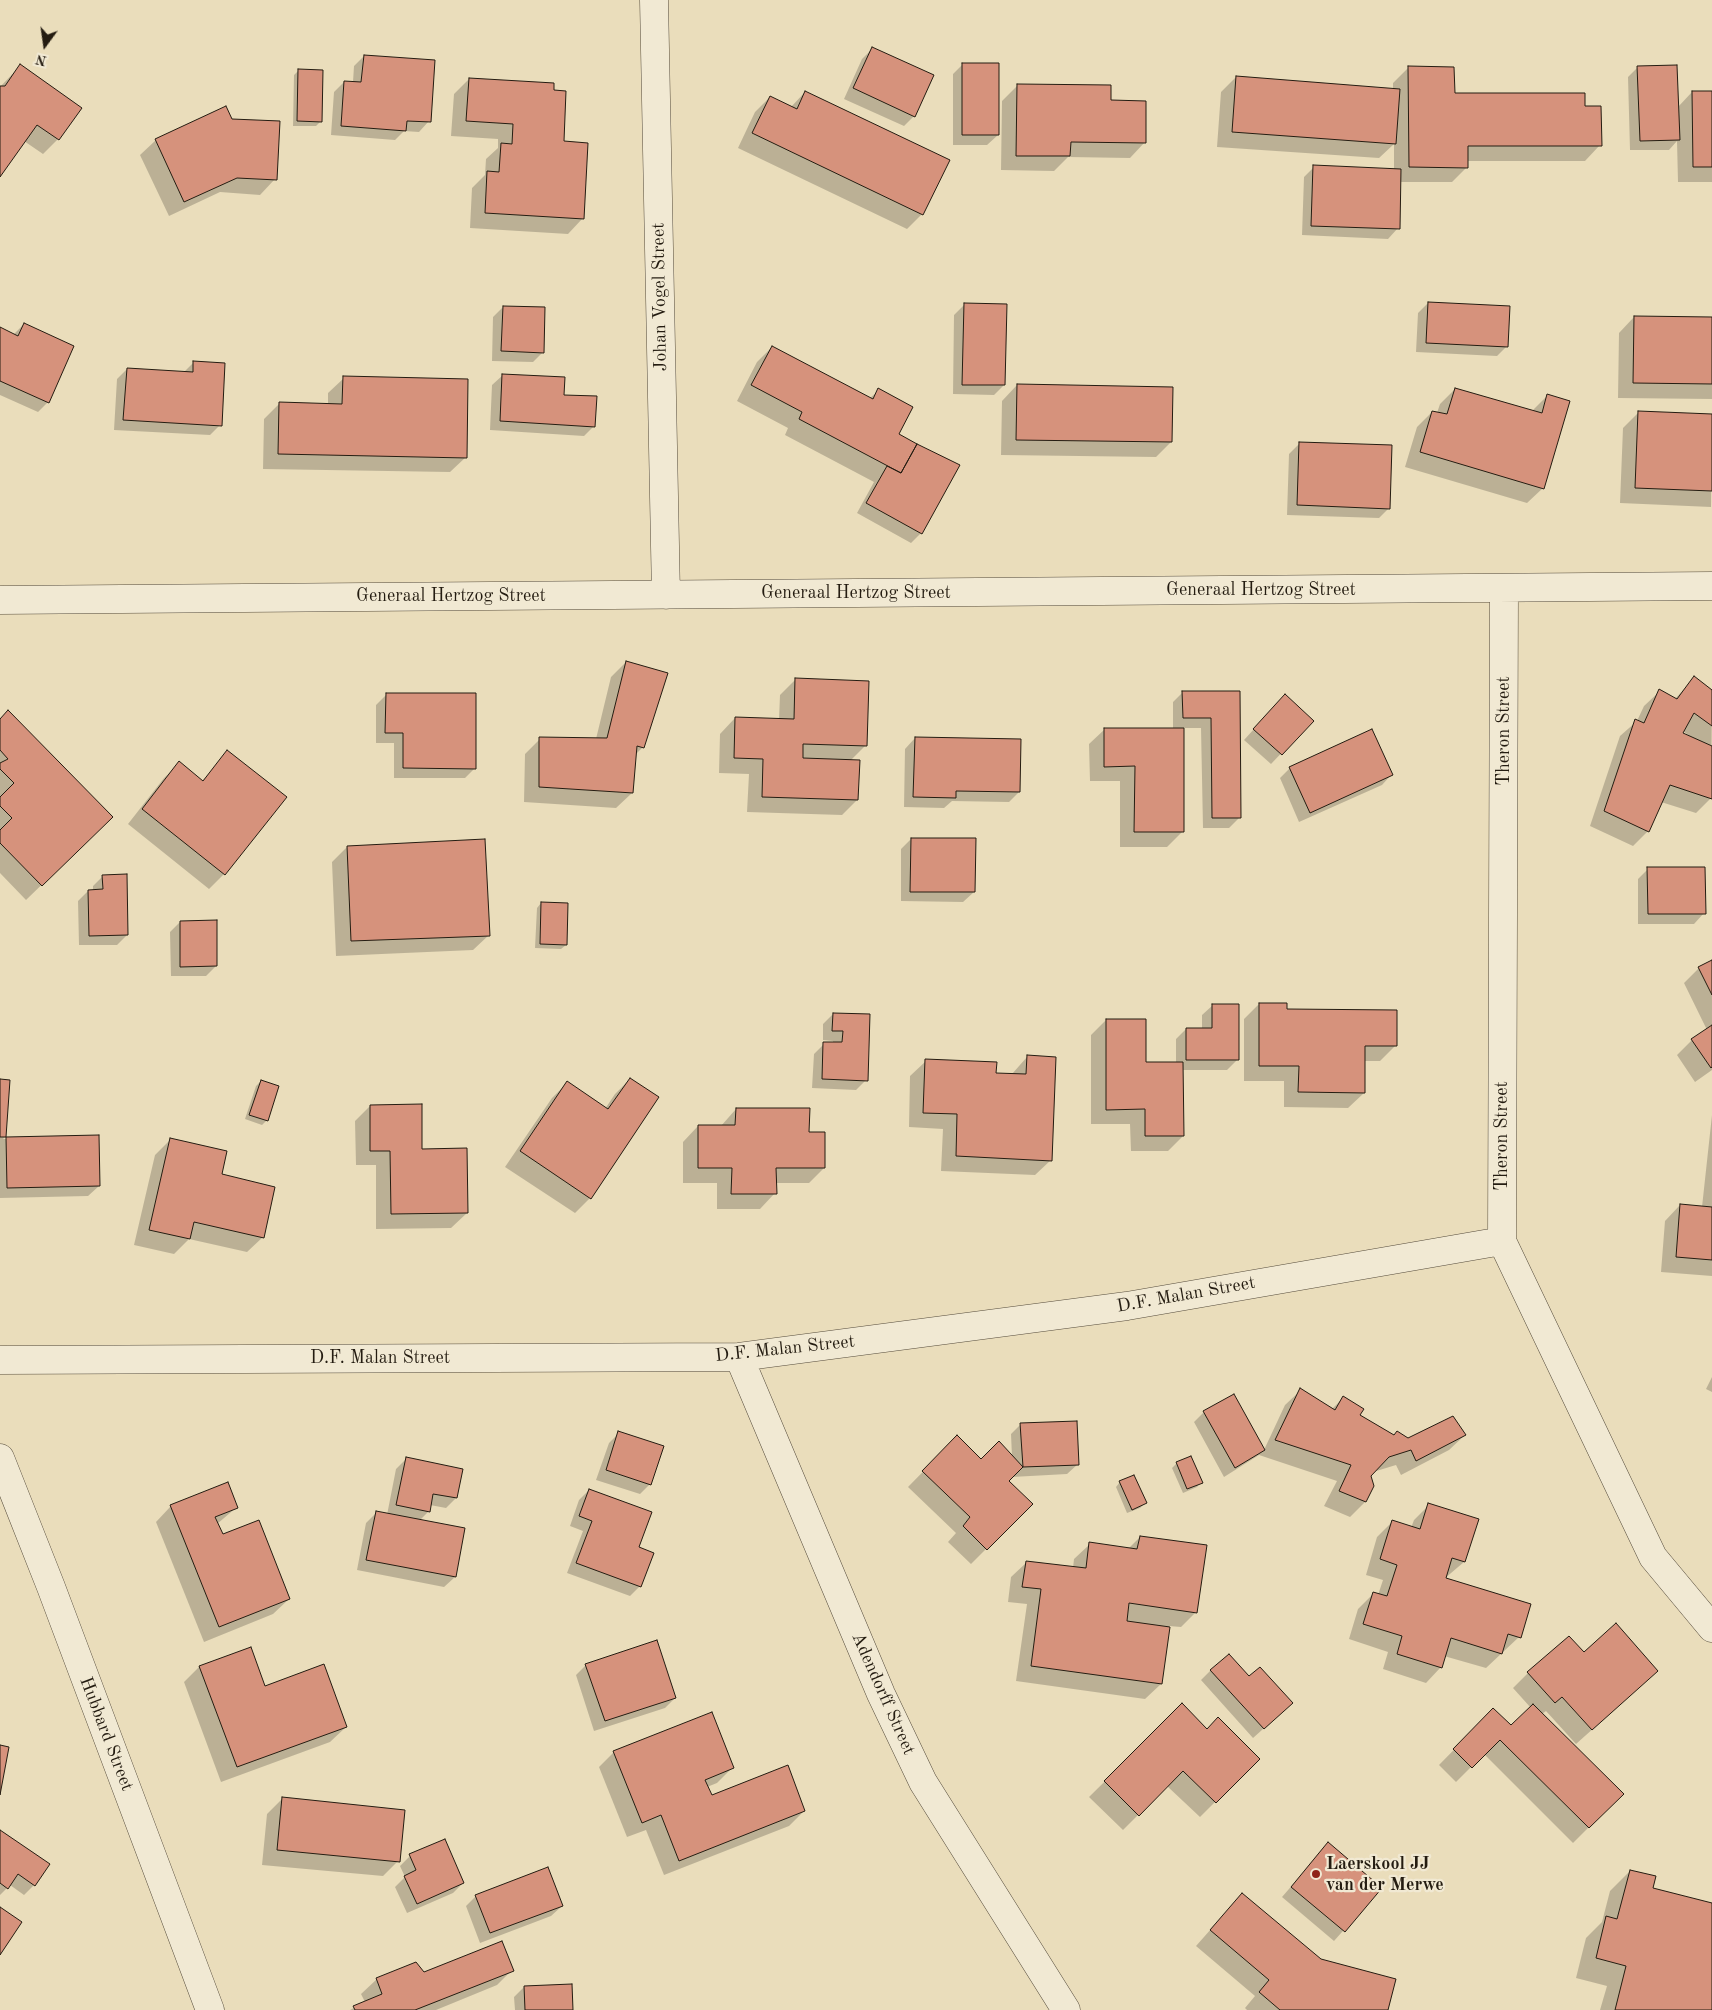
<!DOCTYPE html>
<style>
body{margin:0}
#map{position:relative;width:1712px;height:2010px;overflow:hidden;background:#eaddbb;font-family:"Old Standard TT",serif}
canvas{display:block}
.north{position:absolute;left:20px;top:20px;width:50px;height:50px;-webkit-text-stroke:4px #f1e9d3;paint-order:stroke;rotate:194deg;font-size:14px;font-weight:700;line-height:20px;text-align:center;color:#241c11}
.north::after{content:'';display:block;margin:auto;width:18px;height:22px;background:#241c11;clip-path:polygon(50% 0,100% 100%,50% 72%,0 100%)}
</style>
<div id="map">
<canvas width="1712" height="2010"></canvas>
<div class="north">N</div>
</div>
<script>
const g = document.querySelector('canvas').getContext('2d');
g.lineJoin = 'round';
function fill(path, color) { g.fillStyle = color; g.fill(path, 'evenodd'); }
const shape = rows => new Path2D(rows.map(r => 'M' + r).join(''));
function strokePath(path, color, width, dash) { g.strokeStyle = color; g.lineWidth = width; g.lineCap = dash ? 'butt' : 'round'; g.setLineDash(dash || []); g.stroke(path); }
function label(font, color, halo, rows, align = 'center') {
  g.font = font + ' "Old Standard TT",serif'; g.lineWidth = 4.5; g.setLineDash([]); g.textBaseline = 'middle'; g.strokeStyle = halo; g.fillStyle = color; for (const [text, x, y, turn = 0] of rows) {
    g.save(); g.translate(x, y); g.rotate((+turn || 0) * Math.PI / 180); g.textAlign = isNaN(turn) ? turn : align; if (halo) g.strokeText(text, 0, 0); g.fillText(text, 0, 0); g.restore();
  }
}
fill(shape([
 [872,49,914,116,904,126,844,99,862,59],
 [364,56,429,121,419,132,404,131,395,140,331,135,334,92,344,82,353,82,354,66],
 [963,64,998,135,987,145,953,145,953,74],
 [21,65,58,139,43,154,24,141,0,175,0,87],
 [1638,67,1678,107,1692,92,1712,92,1712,182,1678,182,1677,141,1669,150,1630,150,1628,77],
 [1408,68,1453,94,1584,107,1600,145,1585,161,1467,161,1467,167,1452,182,1400,182,1398,228,1388,239,1302,235,1304,177,1314,167,1394,170,1394,144,1379,158,1217,147,1221,92,1236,77,1393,89,1393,83],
 [299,70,321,121,316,126,293,126,294,75],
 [469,79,553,92,562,142,583,218,568,234,470,228,472,188,485,175,486,159,498,148,498,139,451,136,454,94],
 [1017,86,1110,101,1145,142,1130,158,1068,157,1054,171,1001,170,1002,101],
 [805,92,922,214,907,229,738,148,755,112,770,97,791,107],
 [232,120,275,179,260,195,220,192,169,216,140,155,156,140],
 [1428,303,1507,346,1497,356,1416,352,1418,313],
 [964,305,1004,385,994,395,953,394,954,315],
 [503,307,543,352,533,362,492,361,493,317],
 [1634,317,1712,319,1712,399,1618,398,1619,333],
 [24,324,48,402,38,412,0,395,0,329,13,335],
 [772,347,869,399,879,390,897,434,921,533,911,543,857,513,874,482,785,435,788,428,737,401,757,362],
 [194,362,220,425,210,435,114,430,117,379,127,369,183,373],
 [503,375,563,396,594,426,584,436,490,430,492,385],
 [344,378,466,457,450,472,263,469,264,419,279,404,328,405,328,393],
 [1017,385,1171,442,1156,457,1001,455,1002,401],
 [1455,389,1532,411,1548,395,1543,488,1527,503,1405,467,1417,427,1432,412,1437,413,1440,404],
 [1639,412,1712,415,1711,507,1620,503,1623,428],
 [1299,444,1389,508,1379,518,1287,515,1289,454],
 [626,662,643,747,635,755,632,793,616,808,524,802,525,754,540,739,596,739,611,677],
 [1694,678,1712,691,1711,798,1696,813,1661,802,1648,831,1633,846,1590,826,1620,736,1637,721,1644,706,1660,691,1675,699],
 [1683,731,1692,738,1681,734],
 [796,679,866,745,850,761,857,800,842,815,747,812,749,774,719,773,720,734,735,718,779,720,780,695],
 [1183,692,1238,692,1239,818,1229,828,1203,828,1201,728,1183,728,1182,832,1167,847,1120,847,1120,781,1090,781,1089,744,1105,729,1173,730,1173,702],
 [386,695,475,768,465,778,394,778,394,743,376,743,376,705],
 [1275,706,1312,721,1271,764,1244,740],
 [0,720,96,832,26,900,0,873],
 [1372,731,1392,774,1382,785,1299,822,1280,778,1290,768],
 [915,738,1019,792,1009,802,952,801,944,808,904,807,905,749],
 [228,752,224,874,209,889,128,824,164,778,180,763,202,781],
 [911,839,974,892,963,902,901,901,901,849],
 [347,847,489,935,473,950,336,956,332,862],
 [1648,869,1704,913,1694,924,1638,924,1638,879],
 [103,876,127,935,117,945,79,945,78,901,88,891,93,891,93,886],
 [541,903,566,945,561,949,535,948,537,908],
 [180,922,216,966,206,976,171,976,170,932],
 [1712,961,1712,1070,1695,1082,1677,1055,1692,1040,1707,1030,1684,983,1699,968],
 [1259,1004,1285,1010,1395,1046,1380,1061,1364,1061,1364,1093,1348,1108,1284,1107,1284,1081,1244,1081,1244,1019],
 [1213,1005,1237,1060,1227,1070,1182,1070,1183,1136,1168,1151,1131,1151,1130,1124,1091,1124,1091,1035,1106,1020,1145,1063,1176,1063,1176,1039,1186,1029,1202,1029,1202,1015],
 [833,1014,868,1016,866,1080,856,1090,812,1088,814,1054,824,1044,833,1044,833,1041,823,1040,823,1024],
 [1027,1057,1051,1160,1035,1175,941,1171,943,1129,909,1127,910,1076,926,1061,995,1074,1012,1074],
 [630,1079,590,1198,575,1213,505,1167,552,1098,567,1083,605,1109,615,1094],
 [0,1081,5,1137,3,1139,98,1137,99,1186,88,1196,0,1198],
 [261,1081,267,1120,262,1125,245,1119,256,1086],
 [370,1106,421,1150,467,1213,451,1228,376,1229,376,1165,356,1165,355,1121],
 [736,1109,808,1133,824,1168,809,1183,775,1183,775,1193,760,1209,717,1209,717,1183,683,1183,683,1142,698,1126,721,1126],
 [1712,1115,1712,1276,1661,1272,1665,1221,1680,1205,1702,1207],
 [170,1140,221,1175,263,1237,247,1252,189,1239,174,1254,134,1245,155,1155],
 [1712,1377,1712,1392,1706,1389],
 [1301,1390,1332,1409,1343,1398,1358,1415,1393,1436,1408,1439,1465,1435,1449,1450,1401,1475,1396,1465,1373,1472,1370,1475,1365,1502,1350,1517,1324,1506,1337,1481,1259,1455,1224,1477,1194,1422,1204,1412,1264,1450,1285,1405],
 [1021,1424,1078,1464,1067,1474,1012,1477,1008,1481,1031,1504,971,1564,948,1542,956,1533,908,1487,957,1437,981,1460,1012,1457,1011,1434],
 [619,1433,650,1484,640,1494,596,1480,609,1443],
 [406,1459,456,1498,446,1508,430,1505,429,1511,419,1521,455,1577,444,1587,357,1570,366,1523,376,1513,387,1515,396,1469],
 [1177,1463,1201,1482,1197,1487,1183,1493,1172,1468],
 [1120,1482,1145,1503,1140,1508,1127,1513,1116,1487],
 [589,1490,637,1548,640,1586,630,1596,567,1573,583,1531,570,1526,579,1500],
 [1429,1505,1464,1562,1444,1579,1519,1637,1486,1668,1444,1656,1441,1667,1426,1683,1383,1669,1388,1652,1349,1639,1358,1609,1373,1594,1378,1595,1383,1580,1366,1575,1377,1537,1392,1522,1411,1528,1414,1520],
 [171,1506,237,1507,217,1524,222,1536,289,1599,273,1614,204,1642,156,1522],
 [1140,1537,1196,1612,1181,1627,1169,1626,1161,1684,1145,1699,1016,1681,1027,1604,1008,1602,1011,1577,1027,1562,1073,1568,1074,1559,1090,1544,1128,1549],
 [1583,1654,1641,1686,1576,1744,1546,1711,1542,1714,1622,1794,1573,1843,1484,1754,1456,1782,1439,1765,1493,1710,1511,1727,1531,1708,1513,1688,1528,1673],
 [586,1665,675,1698,665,1708,594,1731,576,1675],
 [199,1667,264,1687,346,1727,330,1742,221,1782,184,1682],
 [1211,1670,1249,1678,1281,1713,1253,1738,1201,1680],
 [1182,1705,1207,1730,1258,1759,1200,1817,1167,1786,1123,1830,1089,1797],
 [614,1752,733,1767,717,1783,707,1787,711,1797,804,1811,789,1826,664,1875,646,1830,627,1837,599,1767],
 [282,1799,398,1861,383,1876,262,1865,267,1814],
 [0,1831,34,1885,24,1895,10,1885,0,1895],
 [444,1840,463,1883,453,1893,407,1913,395,1887,405,1877,400,1866,410,1856],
 [1328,1844,1381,1888,1334,1941,1282,1897],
 [1630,1871,1652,1889,1712,1904,1712,2010,1600,2010,1607,1986,1576,1978,1586,1938,1602,1922,1610,1891],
 [1242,1894,1320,1960,1387,2010,1247,2010,1245,2008,1255,1996,1196,1946],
 [476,1896,562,1906,551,1916,480,1943,466,1906],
 [512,1970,497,1985,436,2010,350,2010,365,2002,361,1994,377,1979,423,1973],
 [524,1987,572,2010,515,2010,514,1997]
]), '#0003');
const building = shape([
 [872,47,934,75,915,117,853,88,872,47],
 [364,55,435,60,431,122,407,121,406,131,341,126,344,81,361,82,364,55],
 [962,63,999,63,999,135,962,135,962,63],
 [20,64,82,108,59,140,37,125,0,177,0,86,5,86,20,64],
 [1677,65,1680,140,1640,141,1637,66,1677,65],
 [1408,66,1454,67,1455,93,1585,93,1585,106,1601,106,1602,146,1468,146,1468,168,1409,167,1408,66],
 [298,69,323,70,322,122,297,121,298,69],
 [1236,76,1400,89,1396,144,1232,132,1236,76],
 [469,78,554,83,554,90,566,91,564,141,588,143,584,219,485,213,487,171,499,172,501,143,512,144,513,124,466,121,469,78],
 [1017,84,1111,85,1111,100,1146,101,1146,143,1071,142,1070,156,1016,156,1017,84],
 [805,91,950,160,923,215,752,133,770,96,797,109,805,91],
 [1692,91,1712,91,1712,167,1693,167,1692,91],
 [226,106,232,119,280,121,277,180,237,178,184,202,155,139,226,106],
 [1313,165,1401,169,1400,229,1311,226,1313,165],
 [1428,302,1510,306,1508,347,1426,343,1428,302],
 [964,303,1007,304,1005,385,962,385,964,303],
 [503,306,545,307,544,353,501,351,503,306],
 [1634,316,1712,317,1712,384,1633,383,1634,316],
 [24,323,74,346,49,403,0,381,0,327,18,336,24,323],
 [772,346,873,399,878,388,913,407,899,434,917,444,901,473,799,419,802,412,751,385,772,346],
 [193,361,225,363,222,426,123,420,127,368,193,372,193,361],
 [502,374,565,377,564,395,597,396,595,427,500,421,502,374],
 [343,376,468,379,467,458,278,454,279,402,342,404,343,376],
 [1017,384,1173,387,1172,442,1016,440,1017,384],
 [1455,388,1542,413,1547,394,1570,401,1544,489,1420,452,1432,411,1447,414,1455,388],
 [1638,411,1712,414,1712,491,1635,488,1638,411],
 [1299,442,1392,445,1390,509,1297,505,1299,442],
 [917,444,960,465,922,534,866,503,887,466,901,473,917,444],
 [626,661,668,673,644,748,637,746,633,793,539,787,539,737,607,738,626,661],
 [1694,676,1712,690,1712,726,1694,713,1683,733,1712,746,1712,799,1670,785,1649,832,1604,811,1635,719,1644,723,1659,689,1677,699,1694,676],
 [795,678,869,681,867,746,803,744,803,758,860,760,858,800,762,797,763,759,734,758,735,717,794,719,795,678],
 [1182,691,1240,691,1241,818,1212,818,1211,718,1183,718,1182,691],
 [386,693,476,693,476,769,403,768,403,733,385,733,386,693],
 [1285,694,1314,721,1282,755,1253,729,1285,694],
 [8,710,113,817,42,886,0,843,0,830,12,818,0,806,0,797,14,783,0,769,0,763,8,759,0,750,0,719,8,710],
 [1104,728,1184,728,1184,832,1134,832,1135,766,1104,767,1104,728],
 [1372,729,1393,775,1310,813,1289,767,1372,729],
 [915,737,1021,739,1020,792,956,791,956,798,913,797,915,737],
 [227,750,287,797,225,875,142,809,179,761,203,781,227,750],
 [911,838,976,838,975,892,910,892,911,838],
 [485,839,490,936,351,941,347,846,485,839],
 [1647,867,1705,867,1706,914,1648,914,1647,867],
 [127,874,128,935,89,936,88,890,103,889,102,875,127,874],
 [541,902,568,903,567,945,540,944,541,902],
 [217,920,217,966,180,967,180,921,217,920],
 [1712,960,1712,995,1698,967,1712,960],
 [1259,1003,1287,1003,1287,1009,1397,1010,1397,1046,1365,1046,1365,1093,1298,1092,1299,1066,1259,1066,1259,1003],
 [1212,1004,1239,1004,1239,1060,1186,1060,1186,1028,1212,1028,1212,1004],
 [833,1013,870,1014,868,1081,822,1079,823,1042,842,1042,843,1031,832,1031,833,1013],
 [1106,1019,1146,1019,1146,1062,1183,1062,1184,1136,1145,1136,1145,1109,1106,1110,1106,1019],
 [1712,1025,1712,1067,1711,1068,1691,1039,1712,1025],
 [1027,1055,1056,1057,1052,1161,956,1156,957,1114,923,1113,925,1059,997,1062,996,1073,1026,1074,1027,1055],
 [630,1078,659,1097,591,1199,520,1151,567,1081,608,1109,630,1078],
 [0,1079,10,1080,6,1137,0,1137,0,1079],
 [261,1080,279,1086,268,1121,249,1115,261,1080],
 [422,1104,422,1149,467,1148,468,1213,391,1214,390,1151,370,1151,370,1105,422,1104],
 [736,1108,810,1108,809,1132,825,1132,825,1168,776,1168,777,1194,731,1194,732,1168,698,1168,698,1125,735,1125,736,1108],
 [99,1135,100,1186,7,1188,6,1137,99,1135],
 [170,1138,227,1151,222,1174,275,1187,264,1238,194,1222,190,1239,149,1230,170,1138],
 [1680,1204,1712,1207,1712,1260,1676,1257,1680,1204],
 [1300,1388,1335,1410,1343,1396,1364,1409,1360,1415,1394,1435,1397,1431,1408,1438,1453,1416,1466,1435,1416,1461,1411,1450,1389,1457,1371,1476,1374,1486,1366,1502,1339,1491,1351,1465,1275,1440,1300,1388],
 [1234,1394,1265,1450,1235,1468,1203,1411,1234,1394],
 [1077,1421,1079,1465,1023,1467,1020,1423,1077,1421],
 [618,1431,664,1446,651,1485,606,1470,618,1431],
 [957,1435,981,1459,999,1441,1023,1467,1009,1481,1033,1504,987,1550,963,1526,970,1517,922,1471,957,1435],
 [1191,1456,1203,1483,1187,1489,1176,1462,1191,1456],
 [406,1457,463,1469,457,1498,433,1494,430,1512,396,1505,406,1457],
 [1134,1475,1147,1503,1132,1510,1119,1481,1134,1475],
 [228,1482,238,1508,215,1517,223,1534,259,1520,290,1599,219,1627,170,1505,228,1482],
 [589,1489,652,1512,639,1547,654,1553,641,1587,576,1563,592,1521,579,1516,589,1489],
 [1428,1503,1479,1519,1465,1562,1452,1558,1446,1578,1531,1604,1521,1638,1508,1634,1502,1654,1451,1638,1442,1668,1397,1654,1402,1636,1363,1624,1373,1592,1387,1596,1397,1565,1380,1559,1392,1520,1420,1529,1428,1503],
 [376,1511,465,1528,456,1577,366,1560,376,1511],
 [1140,1536,1207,1545,1197,1613,1129,1603,1127,1621,1170,1627,1162,1684,1031,1666,1041,1589,1022,1587,1026,1561,1086,1568,1089,1542,1137,1549,1140,1536],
 [1616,1623,1658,1671,1592,1730,1562,1697,1555,1703,1527,1672,1569,1636,1584,1652,1616,1623],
 [657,1640,676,1698,605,1721,585,1664,657,1640],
 [251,1647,265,1686,324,1664,347,1727,237,1767,199,1666,251,1647],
 [1229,1654,1249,1676,1260,1667,1293,1703,1264,1729,1210,1670,1229,1654],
 [1182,1703,1207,1729,1218,1717,1260,1759,1216,1803,1183,1771,1139,1816,1104,1781,1182,1703],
 [1533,1704,1624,1794,1589,1828,1500,1740,1472,1768,1453,1749,1493,1708,1511,1725,1533,1704],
 [712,1712,734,1768,705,1780,712,1795,788,1765,805,1811,679,1861,661,1815,642,1823,613,1751,712,1712],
 [0,1745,9,1747,0,1795,0,1745],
 [282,1797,405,1810,400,1862,277,1850,282,1797],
 [0,1830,50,1864,35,1886,18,1874,8,1889,0,1883,0,1830],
 [445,1839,464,1883,417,1904,404,1876,416,1870,409,1854,445,1839],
 [1328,1842,1382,1888,1345,1932,1291,1887,1328,1842],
 [548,1867,563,1906,490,1933,475,1895,548,1867],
 [1630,1870,1656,1876,1653,1888,1712,1903,1712,2010,1615,2010,1626,1966,1596,1958,1606,1916,1617,1919,1630,1870],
 [1242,1893,1321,1959,1396,1979,1388,2010,1280,2010,1259,1992,1269,1980,1210,1930,1242,1893],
 [0,1907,22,1922,0,1955,0,1907],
 [502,1941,514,1971,415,2010,355,2010,353,2006,382,1994,376,1978,416,1962,424,1972,502,1941],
 [572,1984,573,2010,525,2010,524,1986,572,1984]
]);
fill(building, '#d6927c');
strokePath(building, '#241c11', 1);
const minor = shape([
 [654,0,666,595],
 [1504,588,1502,1241,1653,1557,1712,1628],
 [0,600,1712,586],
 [739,1357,881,1694,923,1782,1066,2010],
 [0,1360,739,1357,1127,1306,1502,1241],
 [0,1458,51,1587,210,2010]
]);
strokePath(minor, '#564c3c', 29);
strokePath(minor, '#f1e9d3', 28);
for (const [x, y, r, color] of [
 [1316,1874,5,"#8f2418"]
]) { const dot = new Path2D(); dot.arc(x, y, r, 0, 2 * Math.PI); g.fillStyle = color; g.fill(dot); strokePath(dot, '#f1e9d3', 2); }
label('18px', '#241c11', '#f1e9d3', [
 ["Johan Vogel Street",660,297,-91],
 ["Generaal Hertzog Street",1261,590],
 ["Generaal Hertzog Street",856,593],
 ["Generaal Hertzog Street",451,596],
 ["Theron Street",1504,731,-90],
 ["Theron Street",1502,1136,-90],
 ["D.F. Malan Street",1186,1295,-10],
 ["D.F. Malan Street",785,1349,-6],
 ["D.F. Malan Street",380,1358],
 ["Adendorff Street",883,1694,66],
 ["Hubbard Street",106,1734,69]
]);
label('bold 18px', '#241c11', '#f1e9d3', [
 ["Laerskool JJ",1326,1864],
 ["van der Merwe",1326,1885]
], 'left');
</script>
